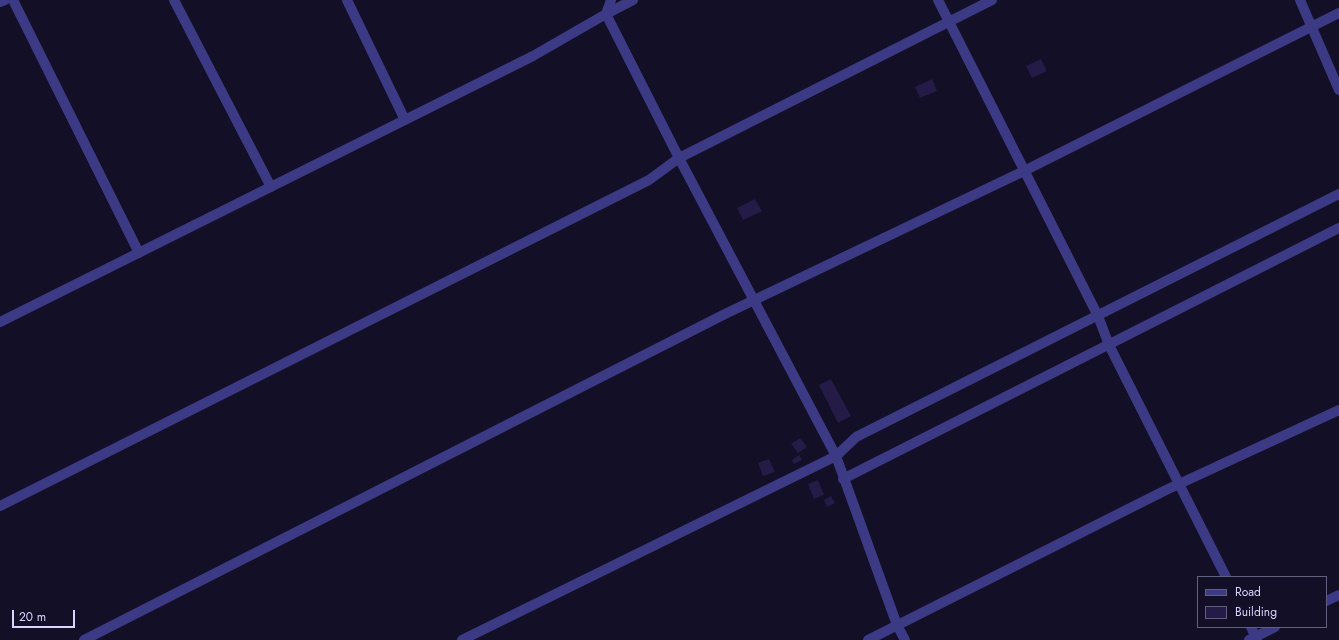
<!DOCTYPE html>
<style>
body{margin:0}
#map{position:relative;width:1339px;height:640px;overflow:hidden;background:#130f26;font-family:Jost,sans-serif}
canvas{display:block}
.legend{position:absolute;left:1197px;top:576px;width:130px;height:52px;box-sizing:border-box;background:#130f26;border:1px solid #625e7d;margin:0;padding:5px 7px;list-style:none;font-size:12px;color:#d9d4ff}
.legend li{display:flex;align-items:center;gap:8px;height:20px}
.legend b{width:20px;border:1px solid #625e7d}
.scale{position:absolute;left:12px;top:610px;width:63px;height:18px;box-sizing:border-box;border:2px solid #d9d4ff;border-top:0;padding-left:5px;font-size:12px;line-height:14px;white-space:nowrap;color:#d9d4ff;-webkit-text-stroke:3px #130f26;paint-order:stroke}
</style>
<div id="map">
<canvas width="1339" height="640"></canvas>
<ul class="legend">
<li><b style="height:5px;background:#3d3a85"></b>Road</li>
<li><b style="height:11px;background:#241b47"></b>Building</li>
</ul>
<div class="scale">20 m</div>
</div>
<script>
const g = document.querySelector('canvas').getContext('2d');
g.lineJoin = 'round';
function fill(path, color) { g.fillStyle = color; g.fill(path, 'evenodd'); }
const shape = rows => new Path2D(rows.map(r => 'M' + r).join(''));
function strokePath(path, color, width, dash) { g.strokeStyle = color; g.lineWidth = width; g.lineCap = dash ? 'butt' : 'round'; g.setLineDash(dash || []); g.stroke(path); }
fill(shape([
 [1041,59,1047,71,1032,78,1026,66],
 [932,79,937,91,920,98,915,87],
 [755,199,762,211,743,220,737,208],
 [831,379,851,416,838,423,819,385],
 [800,438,807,447,798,453,791,444],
 [799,455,802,460,794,464,792,460],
 [769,459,775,472,763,476,758,463],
 [818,480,824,495,814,499,808,484],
 [831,496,835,503,827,507,824,500]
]), '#241b47');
strokePath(shape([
 [13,0,139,253],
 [174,0,271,187],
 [347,0,405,120],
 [611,0,606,14,679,158,836,456,897,625,905,640],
 [938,0,1098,316,1109,345,1226,577],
 [1300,0,1339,90],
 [0,2,5,0],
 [0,322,533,56,606,14,633,0],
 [843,479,1339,228],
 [0,506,649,180,679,158,992,0],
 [1326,601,1339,595],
 [1251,627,1257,640],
 [84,640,725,314,1024,171,1339,13],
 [462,640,836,456,856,437,1339,194],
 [868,640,1166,490,1339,410],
 [1249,640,1275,627]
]), '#3d3a85', 10);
</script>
